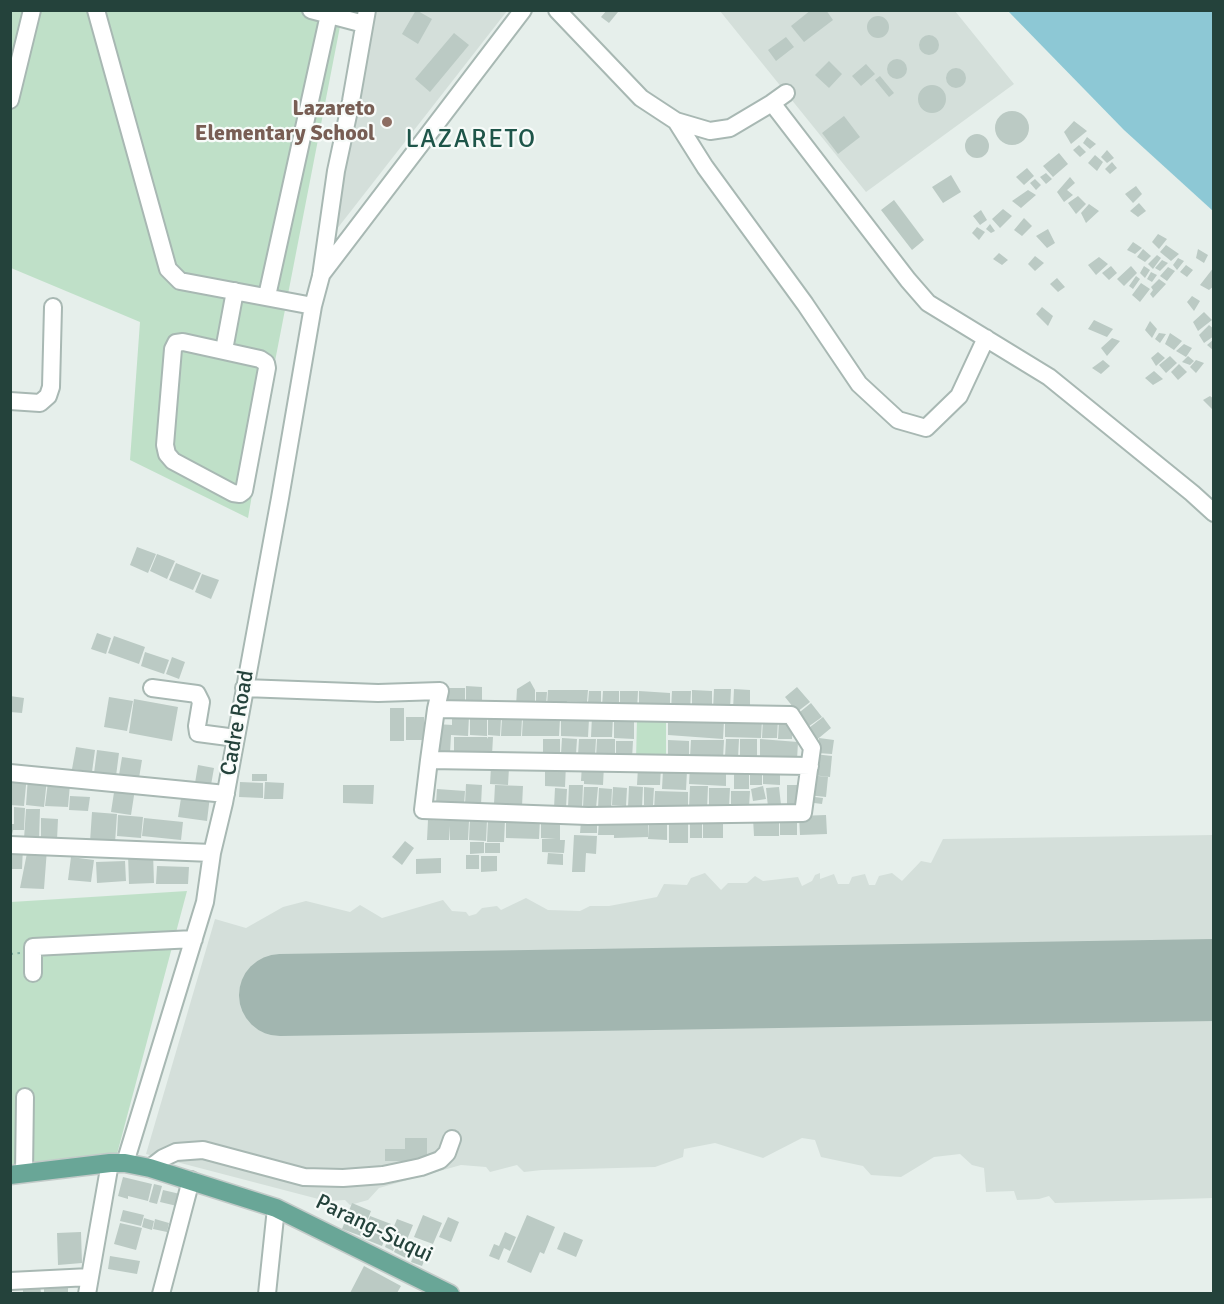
<!DOCTYPE html>
<style>
body{margin:0}
#map{position:relative;width:1224px;height:1304px;overflow:hidden;background:#e6efeb;font-family:Signika,sans-serif}
canvas{display:block}
.frame{position:absolute;inset:0;border:12px solid #24423b;pointer-events:none}
</style>
<div id="map">
<canvas width="1224" height="1304"></canvas>
<div class="frame"></div>
</div>
<script>
const g = document.querySelector('canvas').getContext('2d');
g.lineJoin = 'round';
function fill(path, color) { g.fillStyle = color; g.fill(path, 'evenodd'); }
const shape = rows => new Path2D(rows.map(r => 'M' + r).join(''));
function strokePath(path, color, width, dash) { g.strokeStyle = color; g.lineWidth = width; g.lineCap = dash ? 'butt' : 'round'; g.setLineDash(dash || []); g.stroke(path); }
function label(font, color, halo, rows, align = 'center') {
  g.font = font + ' Signika,sans-serif'; g.lineWidth = 4.5; g.setLineDash([]); g.textBaseline = 'middle'; g.strokeStyle = halo; g.fillStyle = color; for (const [text, x, y, turn = 0] of rows) {
    g.save(); g.translate(x, y); g.rotate((+turn || 0) * Math.PI / 180); g.textAlign = isNaN(turn) ? turn : align; if (halo) g.strokeText(text, 0, 0); g.fillText(text, 0, 0); g.restore();
  }
}
fill(shape([
 [376,11,507,11,333,234],
 [720,11,955,11,1014,84,866,192],
 [1213,835,1213,1198,1055,1203,1049,1196,1039,1199,1017,1200,1014,1191,986,1192,984,1168,972,1165,960,1154,934,1157,901,1177,871,1175,863,1166,821,1157,815,1140,802,1138,763,1158,715,1143,684,1149,683,1157,655,1167,542,1170,524,1172,517,1165,490,1172,486,1167,461,1165,379,1188,368,1200,350,1205,345,1200,326,1201,146,1154,215,919,246,928,283,907,306,901,350,912,360,905,382,918,443,900,452,911,466,912,469,916,476,914,482,908,497,906,501,910,526,898,548,910,580,911,590,906,609,906,657,897,664,884,687,885,691,878,705,873,721,890,728,883,747,883,755,876,763,881,798,877,802,886,812,881,815,875,820,873,820,879,834,874,838,884,849,884,852,877,865,874,869,885,875,885,879,876,892,873,902,881,921,861,931,863,943,839]
]), '#d4dfda');
fill(shape([
 [11,11,343,11,276,356,248,518,130,460,140,322,11,268],
 [637,719,666,719,666,760,636,760],
 [187,891,117,1154,11,1168,11,902]
]), '#bfe0c8');
fill(shape([
 [1008,11,1213,11,1213,211,1124,130]
]), '#8dc8d5');
strokePath(shape([
 [280,995,1214,980]
]), '#a2b6b0', 82);
fill(shape([
 [416,10,432,19,418,44,402,34],
 [607,10,618,12,609,23,601,17],
 [811,10,826,10,833,20,804,42,791,26],
 '867 27a11 11 0 1 1 22 0a11 11 0 1 1-22 0Z',
 [454,33,469,45,430,92,415,79],
 '919 45a10 10 0 1 1 20 0a10 10 0 1 1-20 0Z',
 [786,37,794,47,776,61,768,50],
 '887 69a10 10 0 1 1 20 0a10 10 0 1 1-20 0Z',
 [829,61,842,74,829,88,815,75],
 [866,64,875,74,861,86,852,76],
 '946 78a10 10 0 1 1 20 0a10 10 0 1 1-20 0Z',
 [880,76,894,93,889,97,875,80],
 '918 99a14 14 0 1 1 28 0a14 14 0 1 1-28 0Z',
 '995 128a17 17 0 1 1 34 0a17 17 0 1 1-34 0Z',
 [844,116,860,137,838,154,822,133],
 [1074,121,1087,131,1071,144,1064,132],
 '965 146a12 12 0 1 1 24 0a12 12 0 1 1-24 0Z',
 [1087,137,1096,144,1090,149,1083,143],
 [1079,145,1086,152,1080,157,1073,150],
 [1107,150,1114,158,1107,163,1101,157],
 [1059,153,1068,164,1053,177,1043,166],
 [1095,155,1103,162,1097,171,1088,163],
 [1112,162,1117,168,1110,174,1105,169],
 [1027,168,1034,176,1024,185,1016,177],
 [1046,173,1052,179,1046,184,1040,177],
 [951,175,961,192,943,203,932,187],
 [1070,177,1075,183,1067,190,1073,195,1064,202,1057,192],
 [1035,179,1041,185,1036,190,1030,183],
 [1136,186,1142,194,1133,203,1125,194],
 [1028,190,1036,195,1021,208,1012,201],
 [1078,196,1086,204,1076,214,1068,203],
 [894,200,924,240,912,250,881,210],
 [1139,203,1146,211,1138,217,1130,211],
 [1089,204,1099,211,1086,223,1081,213],
 [1003,209,1012,216,1000,228,992,219],
 [981,210,987,220,980,225,973,216],
 [1024,218,1032,226,1022,236,1014,230],
 [990,224,995,231,991,233,986,229],
 [977,227,985,232,979,240,972,233],
 [1048,229,1055,243,1047,248,1036,236],
 [1158,234,1167,239,1159,249,1152,242],
 [1133,242,1142,248,1135,254,1127,250],
 [1166,245,1179,254,1171,261,1160,252],
 [1143,249,1151,256,1145,262,1137,257],
 [1198,249,1208,255,1204,263,1196,258],
 [999,253,1008,260,1002,265,993,259],
 [1157,255,1161,258,1153,269,1148,264],
 [1035,256,1044,263,1035,271,1028,264],
 [1099,257,1108,264,1096,275,1088,265],
 [1178,258,1184,261,1177,270,1173,265],
 [1162,260,1168,263,1160,271,1155,268],
 [1186,265,1193,270,1187,277,1180,272],
 [1111,266,1117,273,1109,280,1102,273],
 [1131,266,1137,273,1124,286,1117,279],
 [1144,266,1150,270,1145,278,1140,273],
 [1168,267,1175,271,1167,281,1160,276],
 [1214,267,1214,286,1209,290,1200,285],
 [1151,272,1157,275,1152,282,1147,279],
 [1136,276,1140,279,1133,289,1129,286],
 [1057,278,1065,287,1058,292,1050,284],
 [1159,279,1166,284,1153,298,1150,294,1153,290,1151,287],
 [1141,283,1150,289,1140,302,1132,295],
 [1192,296,1200,301,1194,311,1187,302],
 [1042,307,1053,316,1048,326,1036,314],
 [1204,312,1212,320,1198,331,1193,322],
 [1094,320,1113,329,1107,337,1088,329],
 [1150,321,1157,329,1152,338,1145,330],
 [1209,325,1214,329,1214,336,1204,343,1199,335],
 [1159,333,1166,334,1160,343,1155,339],
 [1170,333,1182,341,1174,350,1165,344],
 [1112,338,1120,341,1107,356,1101,348],
 [1214,339,1214,351,1207,345],
 [1184,344,1192,348,1186,357,1176,351],
 [1158,352,1165,358,1156,366,1151,358],
 [1170,356,1177,363,1166,373,1159,365],
 [1188,356,1194,361,1190,365,1182,362],
 [1103,360,1110,366,1101,374,1092,368],
 [1196,360,1204,363,1196,373,1190,367],
 [1179,364,1187,372,1178,380,1171,372],
 [1154,371,1163,379,1153,385,1145,378],
 [1210,396,1214,399,1214,411,1203,400],
 [137,547,156,554,148,573,130,565],
 [157,554,175,561,167,579,150,571],
 [176,563,201,573,193,590,169,580],
 [202,574,219,580,211,599,195,592],
 [97,633,111,638,106,654,91,649],
 [114,636,145,647,139,664,108,653],
 [145,652,169,660,164,674,141,666],
 [172,657,185,662,179,679,166,674],
 [530,681,535,690,535,707,516,706,517,689],
 [466,686,482,687,482,705,466,705],
 [797,687,810,702,797,712,785,697],
 [446,688,465,688,465,702,446,702],
 [714,689,731,689,730,710,713,710],
 [734,689,750,690,750,711,733,710],
 [548,690,588,690,587,702,567,701,567,706,547,706],
 [692,690,712,691,712,710,692,710],
 [589,691,601,691,601,704,588,703],
 [603,691,619,691,619,707,602,707],
 [620,691,638,691,637,709,620,708],
 [639,691,670,693,670,707,639,711],
 [672,691,691,691,690,711,671,710],
 [536,692,547,692,546,705,536,705],
 [10,696,24,698,22,713,10,712],
 [109,697,133,701,127,731,104,727],
 [134,699,178,707,172,741,129,733],
 [811,703,822,717,805,729,795,716],
 [390,708,404,708,404,741,390,741],
 [452,716,469,716,468,736,451,735,450,753,436,752,437,724,452,725],
 [470,716,487,716,487,736,470,735],
 [592,716,613,717,612,737,591,737],
 [406,717,424,717,424,740,406,740],
 [823,717,831,728,814,742,805,731],
 [502,718,522,719,521,736,501,736],
 [523,718,560,719,559,736,522,736],
 [561,718,589,719,588,737,561,736],
 [614,718,634,719,634,739,614,738],
 [488,719,501,719,500,736,488,735],
 [725,719,762,720,761,738,725,737],
 [763,719,778,719,777,738,762,738],
 [668,720,724,721,723,739,668,735],
 [779,720,793,721,792,739,778,739],
 [454,737,487,737,488,739,488,737,493,737,492,755,454,753],
 [562,738,577,739,576,754,561,754],
 [819,738,834,740,832,754,817,753],
 [543,739,560,739,560,755,543,754],
 [579,739,596,739,595,755,578,755],
 [597,739,615,739,615,758,596,758],
 [726,739,739,739,738,758,725,757],
 [740,739,757,739,757,757,740,757],
 [760,739,798,742,797,760,760,757],
 [668,740,689,741,689,757,668,756],
 [691,740,724,740,723,759,690,757],
 [616,741,633,741,632,759,616,758],
 [76,747,95,750,92,772,72,769],
 [97,750,119,753,116,776,94,773],
 [814,754,832,756,830,777,812,775],
 [122,757,142,760,139,778,119,775],
 [545,764,566,764,565,787,545,786],
 [582,764,604,765,603,785,584,784,584,781,581,781],
 [198,765,214,768,211,785,195,783],
 [690,766,726,767,726,786,689,784],
 [491,767,509,768,508,785,490,784],
 [638,767,661,767,660,785,637,785],
 [663,770,687,771,686,790,662,789],
 [734,770,749,771,749,789,734,789],
 [750,770,762,770,762,785,750,785],
 [763,770,780,770,780,785,763,784],
 [10,774,27,775,24,806,10,805],
 [252,774,267,774,267,781,252,781],
 [809,775,828,777,826,797,807,795],
 [28,777,47,779,44,807,26,805],
 [48,782,70,784,68,807,45,806],
 [240,782,263,783,263,798,239,797],
 [265,782,284,783,283,799,264,799],
 [466,784,482,785,481,805,465,805],
 [343,785,374,785,373,804,343,803],
 [495,785,523,786,522,806,494,804],
 [569,785,583,785,582,808,568,807],
 [787,785,797,785,797,804,787,804],
 [115,786,135,789,131,815,111,812],
 [629,786,643,787,642,807,628,807],
 [690,786,708,786,707,809,689,808],
 [763,786,766,799,753,801,751,789],
 [584,787,598,787,596,808,583,807],
 [613,787,627,788,626,806,612,805],
 [644,787,654,788,653,805,644,805],
 [779,787,781,805,768,807,766,788],
 [555,788,567,789,566,808,554,808],
 [599,788,612,789,611,809,598,808],
 [709,788,730,788,729,807,709,807],
 [437,789,465,791,464,805,436,803],
 [655,791,688,792,688,811,654,811],
 [731,791,750,791,749,807,731,807],
 [182,792,210,796,207,821,178,817],
 [70,796,90,797,88,811,69,810],
 [807,796,823,798,822,804,806,802],
 [14,807,25,808,24,830,13,830,12,835,10,835,10,824,14,824],
 [26,809,40,809,39,840,24,839],
 [92,812,117,814,115,843,90,842],
 [118,815,143,817,141,838,117,836],
 [826,815,827,834,800,835,799,816],
 [723,816,723,838,703,838,703,817],
 [41,818,58,819,57,840,41,840],
 [144,818,183,822,181,840,142,836],
 [506,818,540,819,539,839,506,838],
 [753,818,779,818,779,836,754,836],
 [780,818,797,818,797,835,780,835],
 [470,819,487,820,486,841,469,840],
 [488,819,505,820,504,842,487,842],
 [541,819,560,819,560,840,565,840,564,853,542,852,542,839,556,839,541,838],
 [428,820,469,821,468,840,450,840,449,826,449,840,427,840],
 [599,820,648,820,648,837,614,838,614,835,598,835],
 [649,820,667,820,667,840,648,839],
 [690,820,702,820,702,838,690,838],
 [581,821,597,821,597,833,580,833],
 [669,821,688,821,688,843,669,843],
 [574,835,597,836,596,854,586,853,585,872,572,872],
 [405,841,414,848,402,865,392,857],
 [470,842,484,842,484,853,470,854],
 [485,843,500,843,500,853,485,853],
 [10,846,23,847,22,869,10,869],
 [28,848,47,849,44,889,20,888],
 [153,853,154,883,129,884,128,854],
 [548,853,563,854,563,865,547,864],
 [466,855,479,855,479,869,466,869],
 [481,856,497,856,497,871,481,872],
 [71,857,94,860,91,882,68,880],
 [441,858,441,873,416,874,416,859],
 [125,861,126,881,97,883,96,862],
 [157,866,189,867,188,884,156,884],
 [405,1138,427,1138,427,1161,385,1161,385,1149,405,1149],
 [123,1177,152,1184,148,1201,128,1196,128,1199,118,1196],
 [154,1184,162,1186,157,1204,149,1202],
 [163,1190,180,1194,177,1206,160,1202],
 [352,1203,371,1211,361,1236,342,1229],
 [123,1210,144,1215,141,1226,120,1221],
 [423,1215,442,1223,433,1244,414,1237],
 [527,1215,555,1227,544,1254,540,1252,531,1273,507,1262],
 [370,1216,391,1224,382,1246,362,1238],
 [448,1217,459,1222,451,1242,439,1237],
 [144,1218,154,1221,152,1230,142,1227],
 [155,1219,169,1223,167,1232,153,1229],
 [397,1219,413,1225,406,1242,390,1236],
 [120,1223,142,1228,136,1250,114,1244],
 [81,1232,82,1263,58,1265,57,1233],
 [505,1232,516,1237,510,1251,504,1248,499,1260,489,1256,494,1244,499,1246],
 [564,1232,583,1240,576,1257,557,1249],
 [389,1237,397,1240,393,1251,385,1247],
 [399,1240,415,1248,410,1260,394,1252],
 [416,1250,427,1254,422,1266,411,1262],
 [110,1256,140,1261,137,1274,108,1269],
 [364,1266,401,1286,397,1293,350,1293],
 [40,1285,41,1293,23,1293,23,1287],
 [44,1285,68,1285,68,1293,44,1293]
]), '#bbcac4');
const minor = shape([
 [96,10,168,269,180,281,313,306],
 [311,10,364,24],
 [557,10,641,98,676,121,710,131,730,128,772,103,908,280,928,303,1049,377,1192,493,1214,513],
 [10,100,32,10],
 [772,103,786,93],
 [676,121,705,167,805,304,859,384,898,420,926,428,959,396,986,338],
 [321,275,523,10],
 [267,296,330,10],
 [183,342,260,359,266,363,267,368,244,491,240,494,233,493,173,461,167,454,165,445,173,349,176,343,183,342],
 [224,350,235,291],
 [10,401,40,403,48,396,51,387,53,307],
 [152,688,197,694,201,702,197,726,198,733,236,738],
 [244,688,378,693,440,691,436,709,429,760,423,810,588,816,803,813,812,748,791,715,436,709],
 [429,760,810,766],
 [10,773,226,794],
 [10,845,212,853],
 [33,973,33,947,194,939],
 [125,1163,205,902,212,853,224,803,280,498,313,306,321,276,336,171,351,101,367,10],
 [150,1168,163,1158,176,1152,203,1150,304,1177,343,1178,383,1175,421,1167,440,1160,447,1153,452,1139],
 [24,1173,25,1097],
 [10,1281,90,1277],
 [87,1294,110,1163],
 [161,1294,191,1180],
 [267,1294,276,1208]
]);
const major = shape([
 [10,1175,110,1163,125,1163,150,1168,276,1208,450,1294]
]);
strokePath(minor, '#a8b8b3', 20);
strokePath(major, '#c2cac8', 21);
strokePath(shape([
 [10,954,20,953]
]), '#85b3a6', 2, [3, 4.5]);
strokePath(minor, '#fff', 16);
strokePath(major, '#69a697', 18);
for (const [x, y, r, color] of [
 [387,122,6,"#8d6e63"]
]) { const dot = new Path2D(); dot.arc(x, y, r, 0, 2 * Math.PI); g.fillStyle = color; g.fill(dot); strokePath(dot, '#f7fbf9', 2); }
label('bold 22px', '#785e54', '#f7fbf9', [
 ["Lazareto",375,109],
 ["Elementary School",375,134]
], 'right');
label('22px', '#24423b', '#f7fbf9', [
 ["Cadre Road",238,723,-80],
 ["Parang-Suqui",374,1229,26]
]);
g.letterSpacing = '1.5px';
label('26px', '#1e5549', '#f7fbf9', [
 ["LAZARETO",471,140]
]);
g.letterSpacing = '0px';
</script>
